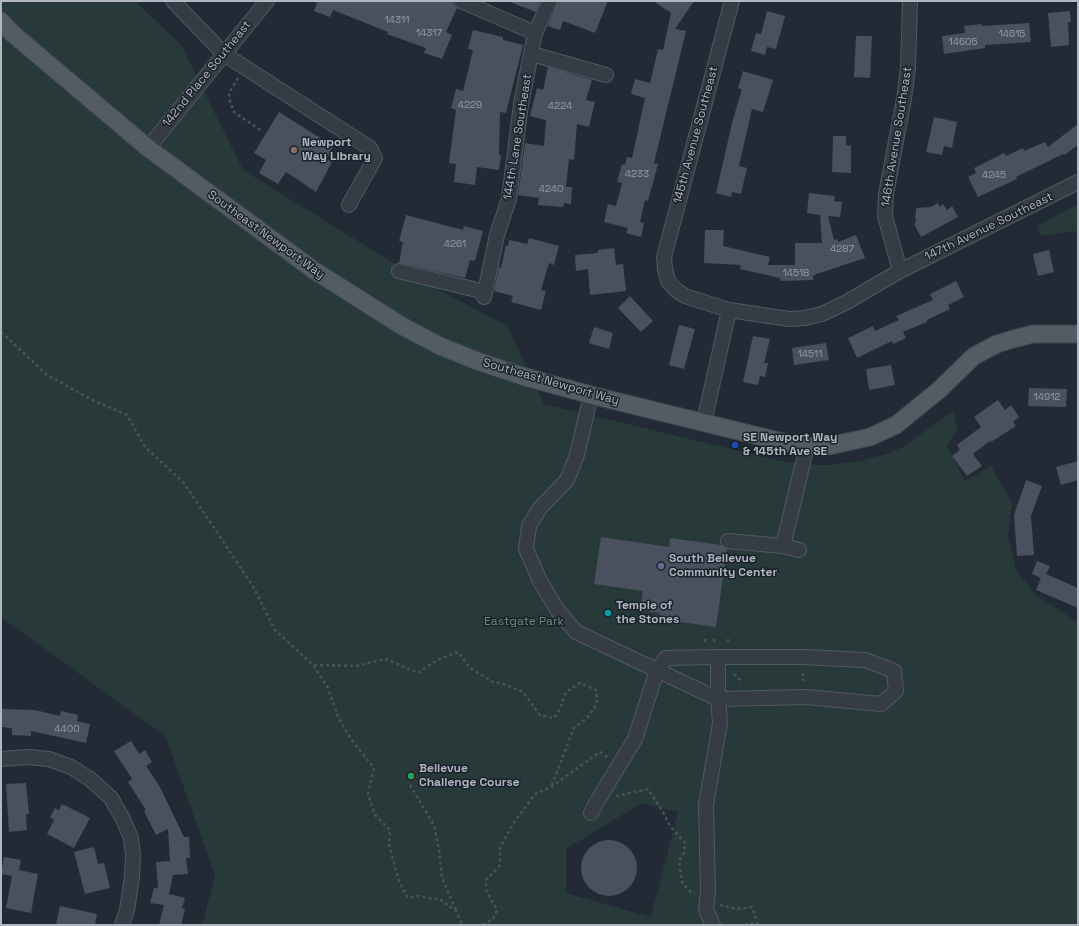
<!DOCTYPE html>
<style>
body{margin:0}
#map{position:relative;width:1079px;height:926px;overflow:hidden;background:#222a35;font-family:"Space Grotesk",sans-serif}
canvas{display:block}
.frame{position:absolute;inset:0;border:2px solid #b0b6c2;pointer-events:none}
</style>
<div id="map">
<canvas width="1079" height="926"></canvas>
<div class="frame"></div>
</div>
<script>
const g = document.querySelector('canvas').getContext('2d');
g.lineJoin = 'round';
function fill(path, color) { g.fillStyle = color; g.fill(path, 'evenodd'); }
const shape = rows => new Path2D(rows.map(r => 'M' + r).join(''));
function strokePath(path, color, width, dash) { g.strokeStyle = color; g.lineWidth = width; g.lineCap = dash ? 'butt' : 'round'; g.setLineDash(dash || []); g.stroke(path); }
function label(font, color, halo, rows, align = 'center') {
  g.font = font + ' "Space Grotesk",sans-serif'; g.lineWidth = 3; g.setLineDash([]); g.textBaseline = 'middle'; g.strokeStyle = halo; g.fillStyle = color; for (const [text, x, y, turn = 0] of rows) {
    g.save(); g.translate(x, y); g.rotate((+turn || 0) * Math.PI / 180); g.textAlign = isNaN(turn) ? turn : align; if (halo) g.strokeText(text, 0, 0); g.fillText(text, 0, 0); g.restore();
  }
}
fill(shape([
 [1,1,135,1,181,45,243,170,424,282,507,326,544,404,781,461,814,465,830,465,860,461,889,453,903,447,953,411,958,429,947,445,965,481,991,466,1012,503,1008,536,1016,570,1036,595,1078,622,1078,925,202,925,215,876,166,737,1,617],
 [642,803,678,812,651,917,566,893,566,849],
 [1078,204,1078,231,1040,236,1037,226]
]), '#28393a');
fill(shape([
 [312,1,453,1,454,6,457,8,446,32,452,35,442,59,424,53,426,48,387,34,388,32,333,10,330,17,314,11,317,3],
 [510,1,541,1,536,12,510,2],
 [558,1,608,1,595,33,563,21,560,30,548,26],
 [653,1,694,1,675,29,686,31,654,163,658,164,648,201,645,200,640,222,644,223,641,237,626,233,628,228,604,222,608,204,616,206,622,183,617,182,622,164,625,165,627,157,632,158,645,98,631,94,635,79,650,83,658,49,663,50,671,13],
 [767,11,785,16,776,49,767,47,765,55,751,51,756,33,761,34],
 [1070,11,1071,22,1068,22,1069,45,1051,47,1048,13],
 [1029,23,1031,42,985,45,985,48,944,54,942,36,965,33,964,26,982,24,982,26],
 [473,30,503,37,503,40,523,45,506,113,500,112,499,155,501,155,499,170,477,167,475,185,454,182,456,164,449,163,456,110,451,108,456,89,463,91,473,50,468,49],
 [856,36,872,36,870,78,854,77],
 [548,67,592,80,586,100,595,102,589,127,577,124,574,160,569,159,566,187,572,187,571,204,564,203,563,207,538,205,539,198,518,195,525,143,544,146,546,120,530,116,537,88,543,90],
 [743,71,773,80,763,112,752,109,739,166,747,168,741,194,732,192,731,197,716,193,733,119,742,90,738,88],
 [279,112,333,146,327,159,332,162,316,192,286,172,278,184,259,173,266,160,254,153],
 [934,117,957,122,952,148,944,146,942,155,926,152],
 [1078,124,1078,145,1064,155,1063,154,1016,177,1017,179,978,197,968,177,976,173,974,168,1004,153,1006,156,1023,148,1024,151,1045,142,1048,147],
 [833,136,846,136,846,145,851,146,851,173,832,172],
 [809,193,835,196,834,201,842,202,840,217,828,216,834,240,838,239,838,242,856,235,865,258,817,274,813,276,813,280,781,281,780,278,740,269,741,265,704,263,705,230,724,230,723,246,770,257,768,265,795,265,795,243,822,243,820,215,807,213],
 [938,203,940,207,943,204,947,210,952,206,958,217,921,237,914,224,916,222,915,215,916,214,916,208,931,207],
 [406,215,463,230,464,226,483,231,475,261,470,260,465,278,399,263,403,242,399,241],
 [529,238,559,246,554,265,549,263,541,290,546,291,541,310,511,302,513,296,494,291,499,267,501,268,506,245,508,246,509,240,527,244],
 [614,248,616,265,623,264,626,291,590,295,588,269,576,271,575,255,598,253,598,250],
 [1049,250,1054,272,1038,276,1033,254],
 [956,281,964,297,948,305,950,309,927,320,927,322,903,332,906,338,893,344,892,341,857,358,848,338,873,326,875,331,899,320,896,316,933,300,930,294],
 [630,296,653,321,641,332,618,308],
 [679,325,695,329,684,369,669,365],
 [594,327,613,333,609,349,589,343],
 [753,336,770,339,764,363,768,363,765,377,760,376,758,385,743,382],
 [826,343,829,360,794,365,792,348],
 [891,365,895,385,869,390,866,369],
 [1029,388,1067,389,1066,407,1028,406],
 [998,400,1005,410,1011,405,1019,417,1013,422,1016,426,991,442,990,441,973,454,982,466,967,476,952,456,960,450,957,445,981,427,974,417],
 [1078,461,1078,480,1061,485,1056,467],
 [1026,480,1042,486,1031,516,1034,555,1017,556,1014,515],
 [601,537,669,547,670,538,721,545,727,549,716,627,659,619,660,613,640,610,643,591,594,584],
 [1037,561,1050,566,1046,574,1078,588,1078,608,1036,590,1041,578,1032,574],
 [1,709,35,710,60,716,61,711,78,715,77,721,90,724,86,743,31,731,31,736,12,735,12,728,1,727],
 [131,741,139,754,145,750,152,762,146,766,160,787,184,837,189,837,190,858,186,858,188,874,173,875,169,894,185,898,182,908,185,909,181,925,159,925,164,905,150,903,154,888,158,888,156,862,170,861,168,829,156,835,144,811,146,810,128,782,132,779,114,751],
 [26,783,29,814,26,814,27,830,9,832,6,784],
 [62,804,90,818,74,848,47,834,54,820,50,817,55,808,59,810],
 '581 868a28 28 0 1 1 56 0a28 28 0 1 1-56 0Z',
 [94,847,98,864,104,863,110,888,85,894,74,852],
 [4,857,21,860,19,870,38,874,31,913,6,908,12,876,1,874],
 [60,906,97,914,95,925,56,925]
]), '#49515e');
const minor = shape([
 [173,1,224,54,370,148,375,158,349,205],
 [461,1,535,33],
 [732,1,664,257,665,269,668,281,676,290,685,296,729,310,789,319,805,318,822,314,845,303,900,271,1078,182],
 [532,54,606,75],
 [148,148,267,1],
 [399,271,485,292],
 [900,271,885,216,886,194,904,99,908,68,910,1],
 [484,297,497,235,509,199,521,104,535,33,550,1],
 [591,395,577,455,567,480,540,508,529,526,526,549,540,581,558,611,576,632,718,699,720,723,706,805,708,891,706,910,713,925],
 [704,422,729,310],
 [728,541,783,546,799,550],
 [783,546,807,446],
 [1,759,28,757,49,759,71,767,90,779,111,798,123,819,131,838,133,855,132,877,127,910,122,925],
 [591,813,595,805,635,739,657,670,666,658,718,657,803,657,865,660,894,671,896,691,881,704,806,697,718,699,718,657]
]);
const major = shape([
 [1,21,13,34,148,148,315,271,402,326,440,346,477,361,522,376,591,395,791,444,807,446,829,446,870,437,896,425,939,390,974,356,997,344,1013,339,1033,334,1078,334]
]);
strokePath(minor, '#535963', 16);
strokePath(major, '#3f454f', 19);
strokePath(shape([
 [238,78,229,93,230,101,234,112,263,132],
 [1,332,46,374,90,399,127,415,145,447,184,483,254,588,275,630,313,665,328,688,339,719,351,739,374,768,368,794,375,815,390,830,389,844,399,881,408,898,419,896,441,900,456,911,462,925],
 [705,639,705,645],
 [714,639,714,644],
 [728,639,728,644],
 [314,665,356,666,386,659,418,673,437,660,458,652,470,668,493,682,501,683,523,692,540,715,554,718,560,709,566,692,580,683,596,690,597,704,588,717,574,728,551,787],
 [803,673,803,681],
 [734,674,741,681],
 [410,785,434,825,439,849,442,878,456,910],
 [616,796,648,789,663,812,670,826,685,843,684,853,679,861,682,882,688,890,695,894],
 [720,905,737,909,752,907,758,925],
 [483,925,493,919,497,910,486,890,486,880,500,865,500,847,515,821,535,794,551,787,600,752,609,758],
 [745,925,757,922]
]), '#465457', 2.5, [3, 3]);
strokePath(minor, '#353c46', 14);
strokePath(major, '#535b65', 17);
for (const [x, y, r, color] of [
 [294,150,4,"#8d6e63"],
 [735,445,4,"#1a4fb4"],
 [661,566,4,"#5c6f8a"],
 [608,613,4,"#0f9aa8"],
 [411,776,4,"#2e9e5b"]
]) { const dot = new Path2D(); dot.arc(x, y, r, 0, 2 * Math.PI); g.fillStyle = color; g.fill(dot); strokePath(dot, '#1b212a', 1.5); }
label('10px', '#969da9', null, [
 ["14311",397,20],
 ["14317",429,33],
 ["14615",1012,34],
 ["14605",963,42],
 ["4229",470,105],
 ["4224",560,106],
 ["4233",637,174],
 ["4245",994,175],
 ["4240",551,189],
 ["4261",455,244],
 ["4287",842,249],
 ["14518",796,273],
 ["14511",810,354],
 ["14912",1047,397],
 ["4400",67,729]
]);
label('12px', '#b0b6c2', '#1b212a', [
 ["142nd Place Southeast",207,74,-51],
 ["145th Avenue Southeast",696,135,-75],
 ["144th Lane Southeast",518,137,-81],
 ["146th Avenue Southeast",897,137,-81],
 ["147th Avenue Southeast",989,227,-26],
 ["Southeast Newport Way",266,235,36],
 ["Southeast Newport Way",551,382,16]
]);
label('bold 12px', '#b0b6c2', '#1b212a', [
 ["Newport",302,143],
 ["Way Library",302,157],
 ["SE Newport Way",743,438],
 ["& 145th Ave SE",743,452],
 ["South Bellevue",669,559],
 ["Community Center",669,573],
 ["Temple of",616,606],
 ["the Stones",616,620],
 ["Bellevue",419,769],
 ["Challenge Course",419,783]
], 'left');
label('12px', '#6a9074', '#1b212a', [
 ["Eastgate Park",524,622]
]);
</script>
